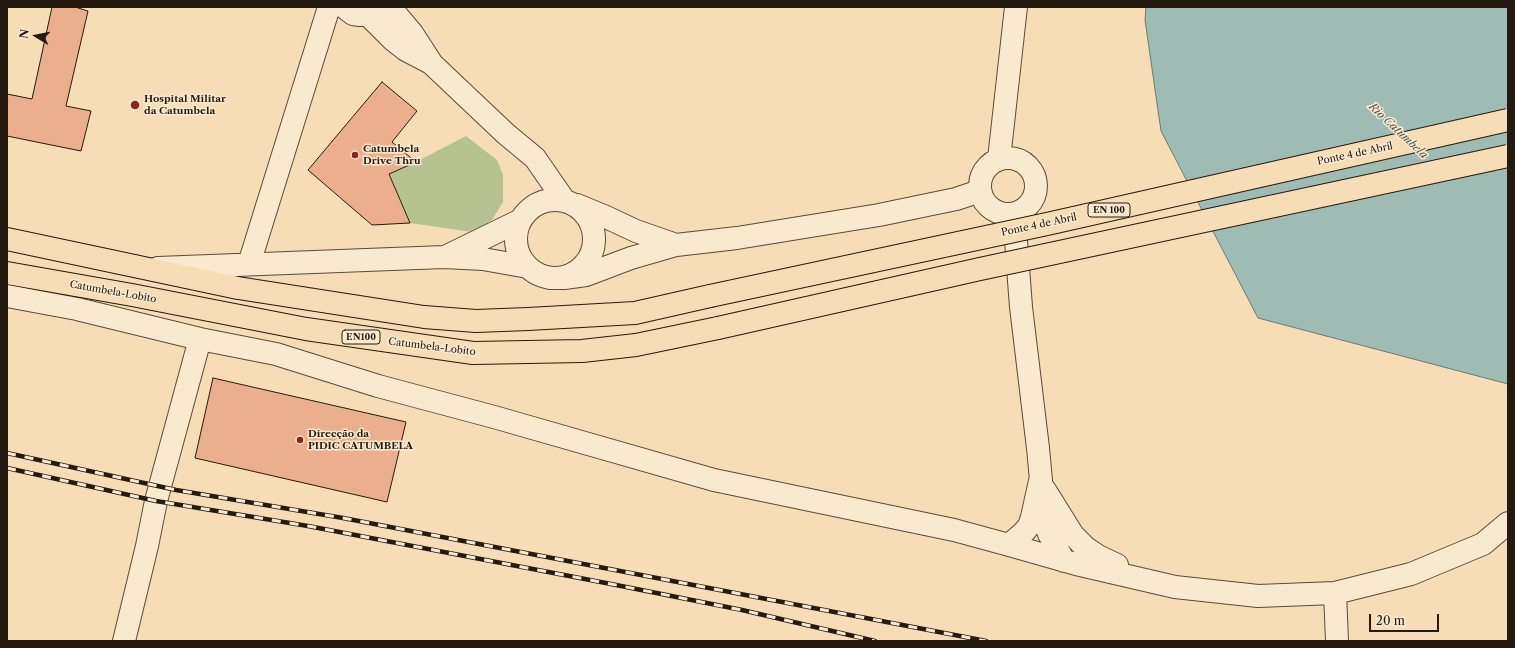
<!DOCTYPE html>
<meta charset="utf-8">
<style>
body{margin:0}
#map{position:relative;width:1515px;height:648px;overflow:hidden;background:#f6ddb5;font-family:"Libre Caslon Text",serif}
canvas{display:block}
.frame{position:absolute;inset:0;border:8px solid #241a10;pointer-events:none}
.north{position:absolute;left:16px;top:16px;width:40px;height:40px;-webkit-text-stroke:3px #f9e9cf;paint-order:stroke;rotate:280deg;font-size:11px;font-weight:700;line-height:16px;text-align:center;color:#241a10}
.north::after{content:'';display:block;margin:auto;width:14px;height:18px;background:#241a10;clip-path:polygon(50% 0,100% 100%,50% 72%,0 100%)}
.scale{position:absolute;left:1369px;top:614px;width:70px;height:18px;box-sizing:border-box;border:2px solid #241a10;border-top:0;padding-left:5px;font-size:12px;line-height:14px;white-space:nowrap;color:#241a10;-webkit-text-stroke:3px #f9e9cf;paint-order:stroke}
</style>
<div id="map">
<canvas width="1515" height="648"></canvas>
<div class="frame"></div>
<div class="north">N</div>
<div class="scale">20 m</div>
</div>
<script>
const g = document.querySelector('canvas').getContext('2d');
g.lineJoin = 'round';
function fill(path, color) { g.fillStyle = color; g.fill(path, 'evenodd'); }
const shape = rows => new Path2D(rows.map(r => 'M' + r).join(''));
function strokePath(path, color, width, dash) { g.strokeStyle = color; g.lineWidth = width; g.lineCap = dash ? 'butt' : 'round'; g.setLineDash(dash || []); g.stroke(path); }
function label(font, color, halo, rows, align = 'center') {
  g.font = font + ' "Libre Caslon Text",serif'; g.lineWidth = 3; g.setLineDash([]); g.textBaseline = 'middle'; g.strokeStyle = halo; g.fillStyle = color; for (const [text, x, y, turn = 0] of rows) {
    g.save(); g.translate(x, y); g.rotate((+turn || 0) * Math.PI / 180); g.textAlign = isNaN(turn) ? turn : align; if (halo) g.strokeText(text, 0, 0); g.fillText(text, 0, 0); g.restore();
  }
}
fill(shape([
 [466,136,497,160,503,175,503,202,492,220,472,232,410,223,389,174,416,162]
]), '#b6c292');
const water = shape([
 [1146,7,1508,7,1508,384,1258,318,1161,131,1145,20,1146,7]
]);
fill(water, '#9ebbb4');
strokePath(water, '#6d7b72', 1);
const building = shape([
 [52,7,75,7,88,11,66,106,91,111,81,151,7,136,7,94,32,99,52,7],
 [382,82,417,111,392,142,416,162,389,174,410,223,372,225,308,170,382,82],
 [213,378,406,422,387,502,195,458,213,378]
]);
fill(building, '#ecaf8e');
strokePath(building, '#241a10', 1);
const minor = shape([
 [344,7,353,14,360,15,368,15,380,7],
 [390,7,412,33,432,64,506,134,535,158,564,200],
 [368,15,392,39,406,50,429,62],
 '980 186a28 28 0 1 1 56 0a28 28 0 1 1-56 0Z',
 [999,159,1016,7],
 '516 239a39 39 0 1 1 78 0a39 39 0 1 1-78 0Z',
 [577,205,606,217,636,231,676,245],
 [1014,214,1021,307,1038,448,1045,523,1049,534,1064,561],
 [445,257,521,220],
 [249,264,329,7],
 [158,268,444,257,483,259,528,267],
 [550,278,564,278,586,275,631,258,676,245,737,238,879,215,956,199,980,191],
 [7,296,77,309,200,339,276,354,378,386,494,417,714,480,954,530,1009,545,1024,532,1029,526,1032,517,1040,481],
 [1045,490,1073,535,1086,548,1098,556,1117,565],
 [1009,545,1076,564,1175,587,1258,596,1335,593,1411,574,1483,544,1508,523],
 [1335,593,1337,641],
 [124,641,147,546,156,501,200,339]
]);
const highway = shape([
 [7,239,238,288,424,317,476,321,528,319,635,313,710,296],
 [7,273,132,295,306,329,473,353,582,351,636,345,718,328]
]);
strokePath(minor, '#584b39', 24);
strokePath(highway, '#241a10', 24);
strokePath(minor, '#f9e9cf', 22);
strokePath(highway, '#f6ddb5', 22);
const rail = shape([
 [7,453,176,490,343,518,986,641],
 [7,468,156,501,308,526,611,584,742,610,875,641]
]);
strokePath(rail, '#241a10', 4.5);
strokePath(rail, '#f9e9cf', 3, [9]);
const highwayBridge = shape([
 [710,296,1047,224,1508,120],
 [718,328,980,269,1508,156]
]);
strokePath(highwayBridge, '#241a10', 24, []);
strokePath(highwayBridge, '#f6ddb5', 22);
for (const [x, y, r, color] of [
 [135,105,5,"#8f2418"],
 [355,155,4,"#8f2418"],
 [300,440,4,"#8f2418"]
]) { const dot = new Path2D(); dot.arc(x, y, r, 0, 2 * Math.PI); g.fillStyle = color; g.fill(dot); strokePath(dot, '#f9e9cf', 1.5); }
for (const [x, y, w] of [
 [1109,210,42],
 [361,337,38]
]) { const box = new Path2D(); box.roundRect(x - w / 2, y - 7, w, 14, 3); g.fillStyle = '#f9e9cf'; g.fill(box); strokePath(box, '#241a10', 1); }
label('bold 9px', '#241a10', null, [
 ["EN 100",1109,210],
 ["EN100",361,337]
]);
label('bold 10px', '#241a10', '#f9e9cf', [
 ["Hospital Militar",144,99],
 ["da Catumbela",144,111],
 ["Catumbela",363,149],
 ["Drive Thru",363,161],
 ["Direcção da",308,434],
 ["PIDIC CATUMBELA",308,446]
], 'left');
label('10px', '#241a10', '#f9e9cf', [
 ["Ponte 4 de Abril",1355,154,-12],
 ["Ponte 4 de Abril",1039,225,-12],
 ["Catumbela-Lobito",113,292,10],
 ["Catumbela-Lobito",432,347,7]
]);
label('italic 11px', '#4f5249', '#f9e9cf', [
 ["Rio Catumbela",1398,131,43]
]);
</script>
